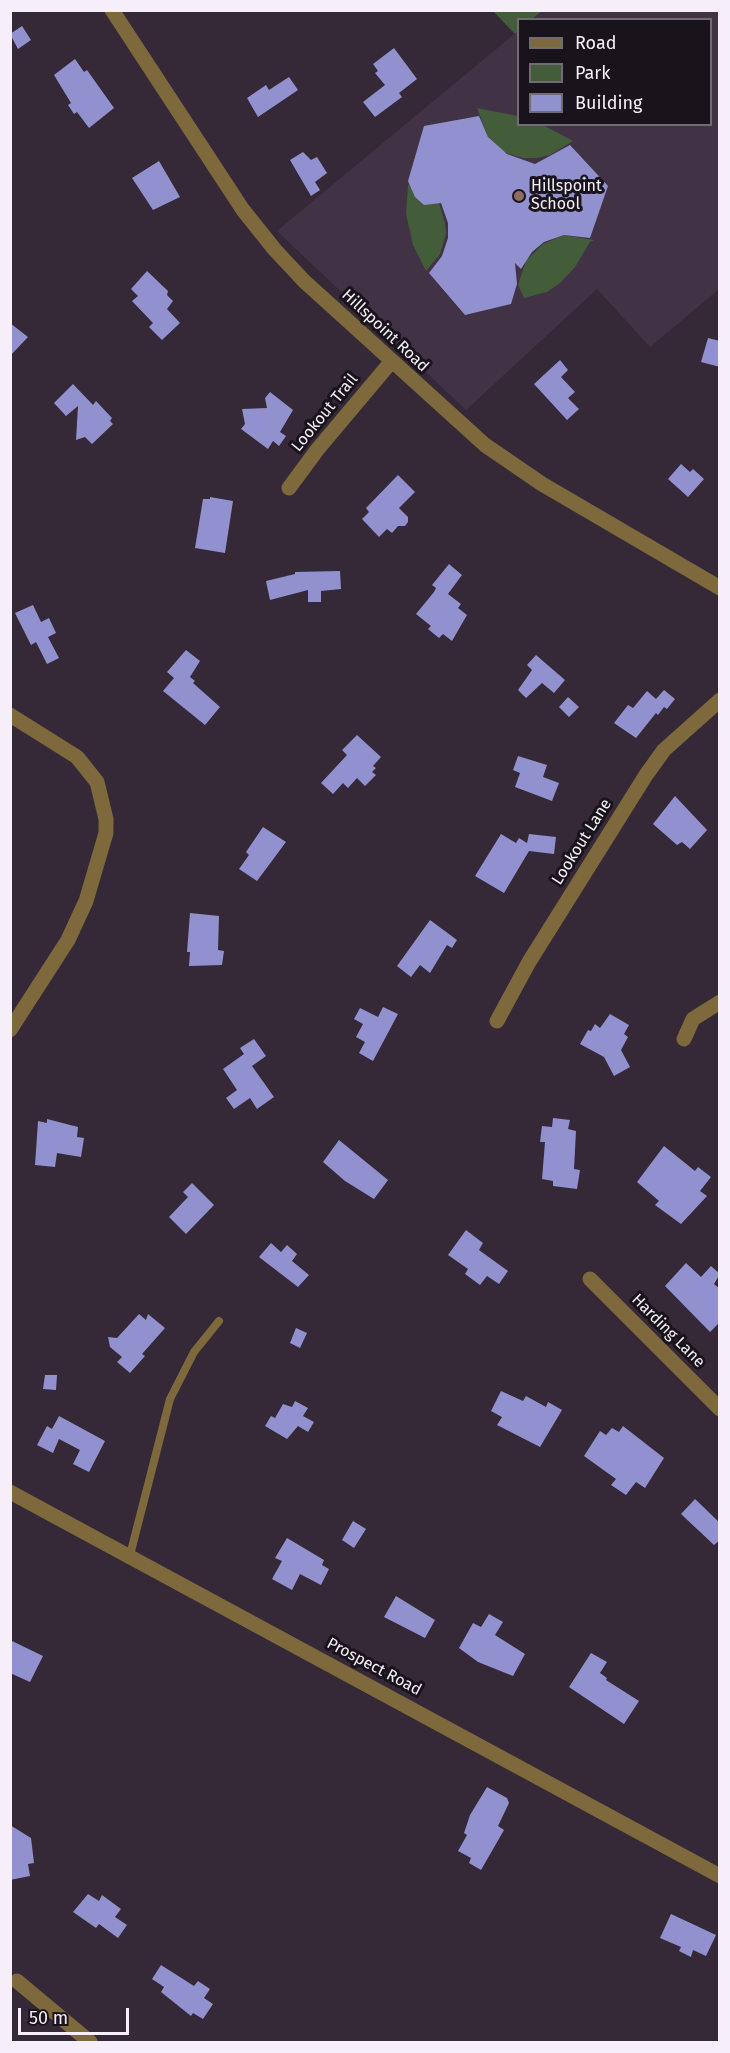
<!DOCTYPE html>
<style>
body{margin:0}
#map{position:relative;width:730px;height:2053px;overflow:hidden;background:#352938;font-family:"Fira Sans",sans-serif}
canvas{display:block}
.frame{position:absolute;inset:0;border:12px solid #f6eef8;pointer-events:none}
.legend{position:absolute;left:517px;top:18px;width:195px;height:108px;box-sizing:border-box;background:#19141b;border:2px solid #716b73;margin:0;padding:8px 10px;list-style:none;font-size:18px;color:#f6eef8}
.legend li{display:flex;align-items:center;gap:12px;height:30px}
.legend b{width:30px;border:2px solid #716b73}
.scale{position:absolute;left:18px;top:2008px;width:111px;height:27px;box-sizing:border-box;border:3px solid #f6eef8;border-top:0;padding-left:8px;font-size:18px;line-height:21px;white-space:nowrap;color:#f6eef8;-webkit-text-stroke:4px #19141b;paint-order:stroke}
</style>
<div id="map">
<canvas width="730" height="2053"></canvas>
<div class="frame"></div>
<ul class="legend">
<li><b style="height:8px;background:#7d693c"></b>Road</li>
<li><b style="height:16px;background:#435c39"></b>Park</li>
<li><b style="height:16px;background:#9191cf"></b>Building</li>
</ul>
<div class="scale">50 m</div>
</div>
<script>
const g = document.querySelector('canvas').getContext('2d');
g.lineJoin = 'round';
function fill(path, color) { g.fillStyle = color; g.fill(path, 'evenodd'); }
const shape = rows => new Path2D(rows.map(r => 'M' + r).join(''));
function strokePath(path, color, width, dash) { g.strokeStyle = color; g.lineWidth = width; g.lineCap = dash ? 'butt' : 'round'; g.setLineDash(dash || []); g.stroke(path); }
function label(font, color, halo, rows, align = 'center') {
  g.font = font + ' "Fira Sans",sans-serif'; g.lineWidth = 6; g.setLineDash([]); g.textBaseline = 'middle'; g.strokeStyle = halo; g.fillStyle = color; for (const [text, x, y, turn = 0] of rows) {
    g.save(); g.translate(x, y); g.rotate((+turn || 0) * Math.PI / 180); g.textAlign = isNaN(turn) ? turn : align; if (halo) g.strokeText(text, 0, 0); g.fillText(text, 0, 0); g.restore();
  }
}
fill(shape([
 [542,10,719,11,719,289,650,347,597,289,466,410,277,231,518,31,518,124,710,124,710,20,532,19]
]), '#423246');
fill(shape([
 [493,11,542,11,532,19,518,20,518,31,515,34],
 [477,108,518,116,518,124,543,125,573,141,550,155,537,158,523,158,509,154,498,149,488,137],
 [411,181,432,194,439,203,445,223,446,234,440,254,426,271,413,245,406,214,408,186],
 [564,235,594,240,590,242,575,267,560,283,547,292,524,298,518,285,526,261,543,244]
]), '#435c39');
fill(shape([
 [22,26,31,40,18,49,10,34],
 [394,48,417,79,399,93,402,97,375,117,363,102,385,85,375,73,378,71,373,64],
 [75,59,84,72,87,70,114,108,89,128,77,112,74,114,68,105,71,103,54,75],
 [289,77,298,90,258,117,247,98,266,85,269,90],
 [479,116,488,137,507,154,535,164,570,145,608,186,590,238,564,235,544,242,532,252,521,269,515,263,517,284,511,304,465,315,429,273,442,256,448,238,448,223,441,203,424,205,415,197,408,181,424,126],
 [303,152,311,160,317,157,327,173,315,182,320,190,311,196,290,160],
 [159,161,180,197,153,210,132,178],
 [147,271,168,291,167,295,173,301,167,309,180,323,162,340,149,327,153,323,132,301,138,296,131,289],
 [10,323,28,337,10,356],
 [708,338,720,341,720,367,701,362],
 [560,360,568,370,561,377,575,392,568,398,579,409,567,420,534,384],
 [73,384,93,405,96,401,112,418,110,421,113,424,92,444,85,437,76,440,78,406,66,416,54,403],
 [270,392,293,410,280,432,286,436,279,446,273,441,268,449,241,429,245,424,242,409,267,408,265,398],
 [681,464,690,472,693,469,704,479,688,497,668,479],
 [398,475,415,492,399,508,408,517,408,522,405,526,398,526,392,533,387,529,379,537,362,519,369,512,366,508],
 [210,497,233,501,225,553,195,548,203,499,210,499],
 [449,564,462,575,448,594,461,604,458,608,467,615,452,641,443,634,439,638,428,629,431,626,416,614,434,592,436,588,432,585],
 [340,571,341,589,321,591,321,602,308,602,308,590,270,600,266,581,295,574,295,572],
 [33,605,41,622,49,618,56,633,48,637,59,658,47,664,36,642,31,645,15,613],
 [186,650,200,661,190,677,195,681,193,683,220,707,205,725,163,691,174,678,167,672],
 [536,655,565,680,554,693,542,683,526,698,518,690,532,670,527,665],
 [664,690,675,699,667,709,664,707,658,715,656,713,636,738,614,723,628,705,633,708,647,691,656,699],
 [568,697,579,707,569,717,559,707],
 [357,735,381,757,373,766,376,768,372,772,376,775,365,786,357,778,348,788,343,783,333,794,321,783,347,755,342,750],
 [518,756,547,765,543,777,559,783,552,801,515,787,520,773,513,770],
 [675,796,707,830,690,849,682,842,677,845,653,824],
 [263,827,286,842,257,881,239,869,249,855,246,852],
 [501,834,516,843,519,838,527,843,529,834,556,837,554,854,529,851,504,893,475,876],
 [190,913,219,916,218,950,224,951,222,965,189,966,190,952,187,952],
 [430,920,457,940,452,948,447,945,430,973,420,965,411,977,397,966],
 [383,1007,398,1014,373,1061,359,1053,365,1042,356,1037,363,1024,354,1019,360,1008,378,1017],
 [610,1014,629,1025,624,1034,628,1037,621,1050,630,1067,614,1076,604,1057,580,1044,588,1030,591,1031,595,1024,600,1028],
 [254,1039,266,1056,252,1066,274,1097,257,1109,250,1098,234,1109,226,1098,237,1090,223,1069,244,1054,240,1048],
 [553,1118,570,1120,568,1129,576,1131,574,1169,580,1170,577,1189,553,1186,553,1181,542,1179,545,1142,540,1142,542,1126,552,1127],
 [47,1119,78,1127,77,1137,84,1138,81,1157,57,1153,55,1167,35,1165,38,1121,47,1123],
 [339,1140,388,1180,374,1199,345,1181,323,1162],
 [664,1146,695,1171,698,1167,711,1177,700,1191,707,1196,681,1224,655,1205,659,1201,637,1182],
 [192,1183,214,1205,186,1234,169,1217,188,1197,183,1192],
 [466,1230,483,1243,479,1250,508,1271,499,1284,487,1276,480,1285,465,1274,468,1269,448,1255],
 [271,1243,281,1252,287,1245,297,1254,292,1261,309,1275,298,1287,259,1257],
 [686,1263,701,1277,711,1266,720,1274,714,1284,720,1289,720,1322,710,1332,665,1286],
 [139,1314,146,1320,148,1314,165,1328,142,1354,145,1356,130,1373,117,1362,122,1357,110,1347,108,1337,117,1338],
 [296,1328,307,1333,300,1348,290,1343],
 [45,1375,57,1375,56,1390,43,1389],
 [501,1391,523,1401,526,1396,546,1407,548,1402,562,1410,540,1447,497,1425,502,1417,491,1411],
 [295,1401,308,1408,303,1416,314,1422,308,1432,298,1426,287,1439,265,1426,271,1416,275,1418,283,1404,292,1407],
 [59,1416,105,1441,89,1472,73,1464,80,1450,59,1439,53,1453,37,1445,47,1426,52,1429],
 [623,1426,664,1458,645,1488,636,1482,626,1495,611,1485,616,1479,584,1456,600,1431,606,1435,612,1428,619,1432],
 [695,1499,720,1523,720,1540,714,1545,681,1514],
 [353,1521,366,1529,354,1548,342,1540],
 [287,1538,324,1560,322,1565,329,1569,321,1585,300,1574,292,1590,272,1579,282,1561,275,1558],
 [396,1596,435,1620,425,1638,384,1617],
 [489,1614,503,1622,495,1635,525,1654,513,1676,478,1662,459,1648,473,1623,481,1627],
 [10,1640,43,1656,30,1682,10,1673],
 [591,1653,607,1662,600,1673,607,1678,606,1680,639,1701,624,1724,569,1687],
 [487,1787,507,1798,509,1803,498,1826,504,1830,481,1870,469,1863,471,1858,458,1851,467,1835,464,1833,470,1815],
 [10,1825,31,1838,34,1863,28,1864,30,1876,10,1880],
 [88,1894,99,1901,102,1895,121,1909,115,1917,127,1925,118,1938,99,1924,96,1928,73,1912],
 [671,1914,716,1935,706,1956,693,1950,691,1957,679,1951,681,1947,660,1938],
 [161,1965,194,1986,198,1981,210,1989,204,1998,213,2004,203,2019,193,2013,191,2016,161,1992,164,1987,152,1979]
]), '#9191cf');
strokePath(shape([
 [130,1555,170,1399,194,1352,219,1321]
]), '#7d693c', 8);
strokePath(shape([
 [289,488,317,450,391,362],
 [10,715,77,757,97,782,106,819,106,833,86,901,68,940,10,1030],
 [497,1021,529,962,646,775,664,750,720,700],
 [684,1039,693,1019,720,1002],
 [590,1279,720,1409],
 [10,1492,720,1876],
 [17,1981,90,2042]
]), '#7d693c', 15);
strokePath(shape([
 [112,10,243,210,275,250,304,281,485,445,542,484,720,588]
]), '#7d693c', 15);
for (const [x, y, r, color] of [
 [519,196,6,"#8d6e63"]
]) { const dot = new Path2D(); dot.arc(x, y, r, 0, 2 * Math.PI); g.fillStyle = color; g.fill(dot); strokePath(dot, '#19141b', 2); }
label('16px', '#f6eef8', '#19141b', [
 ["Hillspoint",531,187],
 ["School",531,205]
], 'left');
label('16px', '#f6eef8', '#19141b', [
 ["Hillspoint Road",385,331,43],
 ["Lookout Trail",325,413,-51],
 ["Lookout Lane",582,842,-58],
 ["Harding Lane",668,1331,45],
 ["Prospect Road",374,1667,28]
]);
</script>
